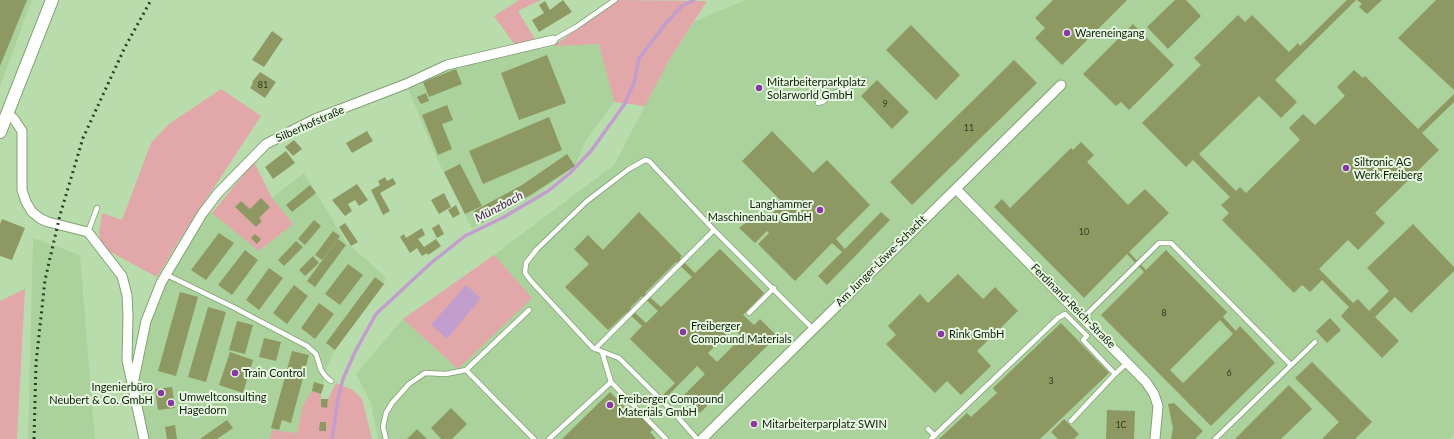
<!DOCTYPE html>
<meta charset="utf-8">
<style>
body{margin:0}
canvas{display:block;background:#b9dcac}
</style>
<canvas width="1454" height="439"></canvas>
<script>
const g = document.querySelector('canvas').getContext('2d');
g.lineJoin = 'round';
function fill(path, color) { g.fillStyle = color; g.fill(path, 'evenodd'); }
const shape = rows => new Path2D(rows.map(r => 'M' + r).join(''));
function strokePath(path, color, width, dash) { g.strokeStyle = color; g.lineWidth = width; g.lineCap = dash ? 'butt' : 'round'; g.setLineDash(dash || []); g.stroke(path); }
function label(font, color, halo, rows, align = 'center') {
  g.font = font + ' Lato,sans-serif'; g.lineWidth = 4; g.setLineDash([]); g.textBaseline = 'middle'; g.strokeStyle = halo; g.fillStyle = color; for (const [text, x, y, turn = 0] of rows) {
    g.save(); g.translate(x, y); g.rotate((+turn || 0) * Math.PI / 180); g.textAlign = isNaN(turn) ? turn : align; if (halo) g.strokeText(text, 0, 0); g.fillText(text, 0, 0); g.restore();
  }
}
fill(shape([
 [0,0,32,0,0,87],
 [745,0,1454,0,1454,434,1450,439,378,439,371,403,356,374,403,319,458,369,531,298,494,255,614,165,669,60,694,22],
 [539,44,540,50,554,46,599,44,614,102,586,140,575,166,536,195,472,229,437,159,406,84,447,65],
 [304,173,346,242,386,277,384,284,335,350,326,370,321,394,312,391,303,405,297,433,272,430,270,439,144,439,133,384,146,321,202,214,212,213,260,251,293,224,272,198],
 [33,238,80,255,95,439,28,439]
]), '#abd29c');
fill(shape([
 [519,0,541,0,518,11,536,41,515,45,494,16],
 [615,0,707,1,669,60,645,106,614,102,599,44,554,46],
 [221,89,261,116,178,242,157,277,103,248,99,233,102,213,122,220,151,143,169,124],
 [254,162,272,198,293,224,259,251,212,213],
 [494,255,532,298,458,369,403,319],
 [25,289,17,439,0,439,0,301],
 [336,383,353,390,362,399,372,439,270,439,272,430,297,433,303,405,312,391,321,394,321,399,328,399]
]), '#e2a7a8');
fill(shape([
 [466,285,481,298,447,339,431,325]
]), '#c29ecf');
strokePath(shape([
 [332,439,338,399,343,379,355,352,376,314,431,263,465,236,504,217,548,191,570,173,591,151,624,105,634,83,639,58,667,22,682,6,694,0]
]), '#c29ecf', 3.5);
fill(shape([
 [0,0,27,0,0,66],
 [563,0,572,12,539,32,532,20,544,13,539,5,545,1,550,10],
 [1053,0,1127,0,1062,65,1035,38,1045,28,1035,18],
 [1175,0,1186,0,1201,16,1168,49,1147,27],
 [1347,0,1356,0,1275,80,1297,102,1281,118,1259,96,1199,154,1236,191,1240,187,1246,193,1300,140,1289,128,1303,114,1315,125,1345,96,1337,87,1354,70,1363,78,1365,76,1418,129,1454,94,1454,102,1422,133,1439,150,1375,213,1385,223,1358,250,1348,240,1319,269,1353,303,1358,299,1369,311,1389,291,1367,268,1413,224,1454,267,1454,271,1411,313,1395,297,1375,317,1399,341,1382,358,1341,316,1349,307,1322,280,1310,292,1302,285,1294,293,1222,220,1229,213,1221,205,1230,197,1193,160,1186,167,1142,123,1201,65,1194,58,1238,15,1245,22,1252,15,1289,52,1298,43,1300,46],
 [1357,0,1382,0,1367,14,1359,7,1362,4],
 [1436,0,1454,0,1454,90,1398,38],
 [1133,24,1174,65,1129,110,1121,102,1116,106,1083,74],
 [911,25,960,75,936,100,886,50],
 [272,31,283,39,264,67,252,60],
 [547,55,566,103,519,120,501,73],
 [1014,60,1037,83,912,205,890,182],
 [456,69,462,84,429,97,423,82],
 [260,72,276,82,265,98,250,88,253,83,252,82],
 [877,80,909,112,892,129,861,96],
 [426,93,429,101,421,104,417,97],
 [447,105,453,120,442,124,452,149,438,155,422,115],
 [549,117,562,150,483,184,469,151],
 [367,131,373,141,352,153,346,143],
 [772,131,813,173,827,160,870,205,836,239,845,249,881,212,890,220,827,285,818,276,842,252,832,243,795,281,758,244,769,233,767,231,755,243,739,228,754,216,762,223,783,203,742,161],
 [294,140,302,149,293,156,285,147],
 [1081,142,1094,155,1087,162,1128,205,1145,189,1169,213,1129,252,1146,270,1166,250,1227,312,1223,317,1236,331,1240,326,1275,363,1211,426,1101,315,1144,272,1127,254,1084,298,994,207,1002,199,1010,208,1071,148,1073,150],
 [1220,320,1233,334,1183,383,1170,370],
 [286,151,295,163,273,179,265,167],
 [567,154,575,166,529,196,481,223,474,211,522,185],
 [460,164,482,206,465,214,444,172],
 [385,177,387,181,393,178,396,184,380,193,390,211,383,215,371,190,380,185,378,181],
 [357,184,368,200,359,206,355,200,348,204,352,211,345,216,332,200],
 [310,185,316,193,292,212,286,205],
 [444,193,451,207,439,214,431,200],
 [261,198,270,207,259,218,262,221,256,227,235,207,241,201,250,209],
 [456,205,460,214,453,218,448,210],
 [639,212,682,256,680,258,695,273,720,249,764,293,743,315,754,325,760,319,777,336,700,413,683,396,705,374,697,366,645,419,654,429,650,432,656,439,562,439,610,392,636,418,640,414,642,416,675,383,630,339,642,326,627,312,608,330,565,287,589,264,574,249,588,235,603,250],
 [676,262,692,277,661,307,645,293],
 [642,296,658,311,646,323,630,308],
 [733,328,742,337,717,362,708,353],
 [2,219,25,228,12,260,0,256,0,224],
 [314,220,321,226,305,245,298,239],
 [345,223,358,242,351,246,339,227],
 [439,224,444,234,437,238,432,228],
 [422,228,425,235,418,239,424,247,436,239,441,246,428,255,427,253,422,256,417,248,410,253,400,237,404,234,406,238],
 [333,231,340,236,322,260,315,255],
 [219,233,234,243,206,280,191,270],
 [255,234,261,239,257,244,251,238],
 [338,239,346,245,315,287,307,281],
 [296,241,303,247,284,266,278,260],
 [245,250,258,260,232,295,218,285],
 [313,256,319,263,305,276,299,270],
 [348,264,363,275,340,305,325,294],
 [269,268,283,278,259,310,246,300],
 [958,274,983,299,995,287,1018,311,977,351,991,366,961,395,947,381,935,393,886,344,896,335,888,326,920,294,928,303],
 [375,277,384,284,335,350,326,343],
 [294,285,308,296,287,324,273,313],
 [180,292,198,297,176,376,158,371],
 [319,303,334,314,315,339,301,328],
 [208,307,226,312,206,382,188,377],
 [1330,318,1341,330,1327,343,1316,331],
 [237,321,253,325,245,354,229,350],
 [1061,323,1109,373,1040,439,939,439,967,413,971,417,997,393,993,388],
 [264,338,281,342,276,361,259,357],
 [292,351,309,355,291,423,282,420,279,430,271,428],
 [230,352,253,360,243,393,219,385],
 [1312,362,1372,422,1355,439,1322,439,1339,422,1295,378],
 [314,382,324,385,321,394,312,391],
 [1289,385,1312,409,1281,439,1235,439],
 [172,387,175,408,158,410,155,389],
 [321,399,328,399,327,408,321,407],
 [1174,403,1203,431,1195,439,1171,439,1173,428,1168,404],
 [451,408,467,424,452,439,441,439,431,428],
 [1107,410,1135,411,1134,439,1106,439],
 [1064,419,1079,434,1074,439,1058,439,1051,432],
 [227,420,233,428,217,439,200,439],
 [320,422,326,422,326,431,319,431],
 [175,425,177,439,167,439,165,427],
 [417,429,427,439,407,439]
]), '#8e9863');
const service = shape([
 [553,40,576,27,615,0],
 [818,103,824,101,830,95,865,80],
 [88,232,97,208],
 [167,275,233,307,307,346,316,354,321,370,326,377,331,381],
 [749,313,774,288],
 [1084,317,1159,243,1171,243,1291,365],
 [595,349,714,230],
 [602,352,611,382],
 [466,370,534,439],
 [1115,374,1128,362],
 [928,429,935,436],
 [386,439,383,427,386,413,392,403,409,384,425,373,446,374,466,370,529,310],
 [549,439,611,382,666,439],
 [697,439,676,415,619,358,593,348,531,281,525,273,526,263,537,249,587,201,629,169,645,160,649,161,714,230,813,329],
 [931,439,1058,318,1065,314,1087,336,1083,340,1115,374,1071,421],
 [1215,439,1315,342]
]);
const minor = shape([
 [7,113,14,119,22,131,22,190,26,202,32,212,41,219,48,222,88,232,122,276,127,295,128,315,127,360,144,439],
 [956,189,1146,382,1154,394,1158,406,1155,439],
 [133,384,146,321,161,283,202,214,218,193,266,144,315,119,406,84,447,65,553,40],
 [702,439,1061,85]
]);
const secondary = shape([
 [0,132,52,0]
]);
strokePath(service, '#80a173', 6);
strokePath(minor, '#80a173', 11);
strokePath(secondary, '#80a173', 14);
strokePath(service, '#fff', 4.5);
strokePath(minor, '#fff', 9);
strokePath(secondary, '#fff', 12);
strokePath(shape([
 [34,439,36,363,45,280,60,215,83,138,125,47,151,0]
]), '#2d3e26', 3, [2, 4]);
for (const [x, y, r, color] of [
 [1067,33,4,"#8b37a5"],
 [759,88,4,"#8b37a5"],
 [1346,168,4,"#8b37a5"],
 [820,210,4,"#8b37a5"],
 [683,332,4,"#8b37a5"],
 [941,334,4,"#8b37a5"],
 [235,373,4,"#8b37a5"],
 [161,393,4,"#8b37a5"],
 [171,403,4,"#8b37a5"],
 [610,405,4,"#8b37a5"],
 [754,424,4,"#8b37a5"]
]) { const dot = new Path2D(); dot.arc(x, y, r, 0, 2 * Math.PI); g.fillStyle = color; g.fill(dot); strokePath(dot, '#e5f7df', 1.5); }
label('9px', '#303c21', null, [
 ["81",263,85],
 ["9",885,104],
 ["11",969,128],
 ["10",1084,232],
 ["8",1164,313],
 ["6",1229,373],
 ["3",1051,381],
 ["1C",1121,425]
]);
label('11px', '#101d0b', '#e5f7df', [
 ["Wareneingang",1075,33],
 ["Mitarbeiterparkplatz",767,82],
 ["Solarworld GmbH",767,95],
 ["Siltronic AG",1354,162],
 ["Werk Freiberg",1354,175],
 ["Langhammer",812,204,"right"],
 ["Maschinenbau GmbH",812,217,"right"],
 ["Freiberger",691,326],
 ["Compound Materials",691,339],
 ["Rink GmbH",949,334],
 ["Train Control",243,373],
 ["Ingenierbüro",153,387,"right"],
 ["Neubert & Co. GmbH",153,400,"right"],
 ["Umweltconsulting",179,397],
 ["Hagedorn",179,410],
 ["Freiberger Compound",618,399],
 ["Materials GmbH",618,412],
 ["Mitarbeiterparplatz SWIN",762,424]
], 'left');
label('11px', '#101d0b', '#e5f7df', [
 ["Silberhofstraße",310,124,-24],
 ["Am Junger-Löwe-Schacht",881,261,-45],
 ["Ferdinand-Reich-Straße",1073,306,45]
]);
label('italic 12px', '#491b57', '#e5f7df', [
 ["Münzbach",499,207,-28]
]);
</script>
